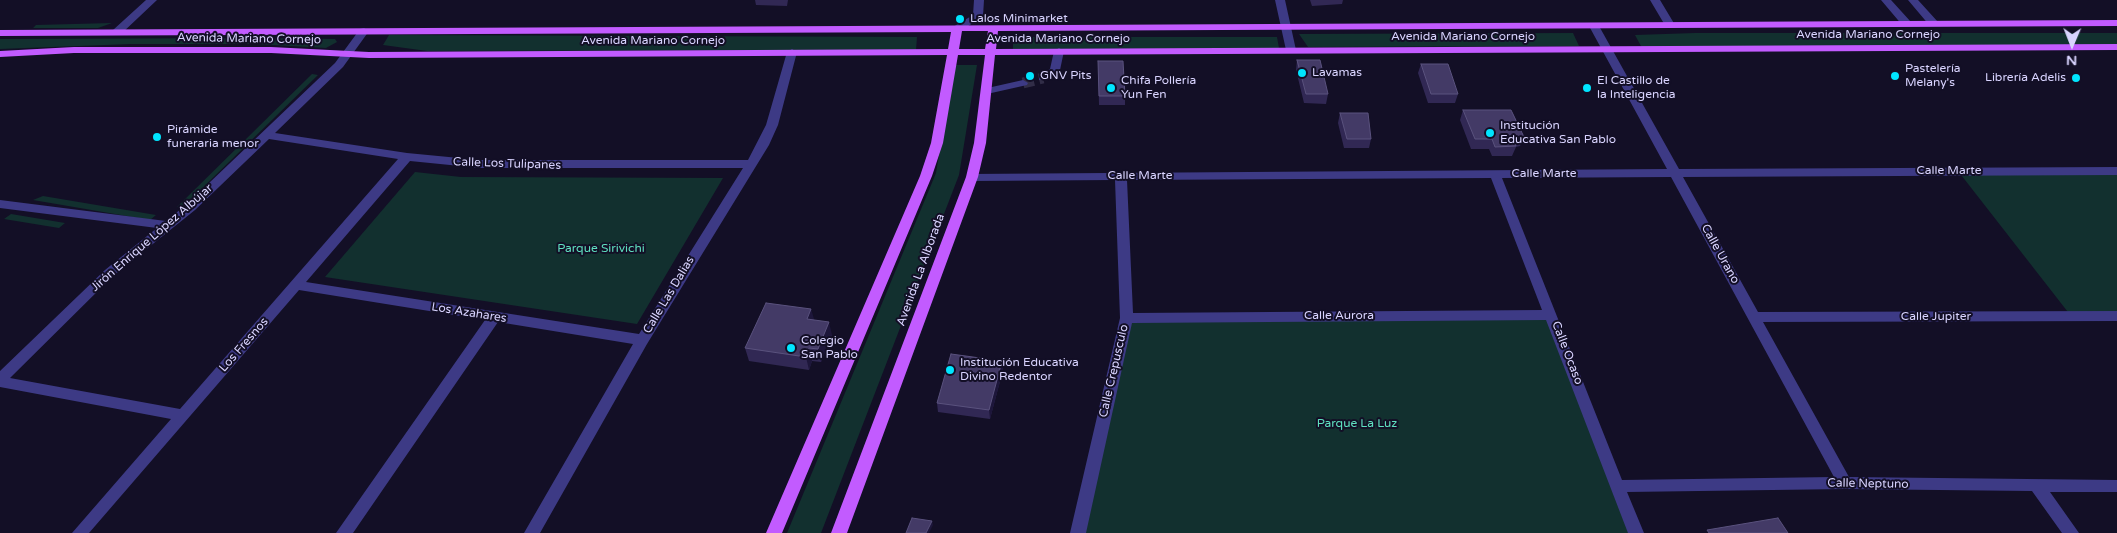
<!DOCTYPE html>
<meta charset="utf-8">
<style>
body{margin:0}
#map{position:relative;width:2117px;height:533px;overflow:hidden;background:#130f26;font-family:"Varela Round",sans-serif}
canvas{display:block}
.north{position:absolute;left:2047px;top:20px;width:50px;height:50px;-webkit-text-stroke:4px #130f26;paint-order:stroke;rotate:181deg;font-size:14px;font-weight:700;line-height:20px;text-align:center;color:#d9d4ff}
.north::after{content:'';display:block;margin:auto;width:18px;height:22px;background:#d9d4ff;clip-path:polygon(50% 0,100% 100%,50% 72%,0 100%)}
</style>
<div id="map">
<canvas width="2117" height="533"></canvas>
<div class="north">N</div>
</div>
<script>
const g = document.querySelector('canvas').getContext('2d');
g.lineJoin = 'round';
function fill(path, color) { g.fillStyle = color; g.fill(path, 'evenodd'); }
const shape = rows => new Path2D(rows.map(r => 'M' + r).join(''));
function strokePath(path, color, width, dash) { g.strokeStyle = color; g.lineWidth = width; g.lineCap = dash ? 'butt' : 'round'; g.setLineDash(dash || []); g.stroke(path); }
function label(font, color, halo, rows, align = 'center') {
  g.font = font + ' "Varela Round",sans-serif'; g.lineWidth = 4; g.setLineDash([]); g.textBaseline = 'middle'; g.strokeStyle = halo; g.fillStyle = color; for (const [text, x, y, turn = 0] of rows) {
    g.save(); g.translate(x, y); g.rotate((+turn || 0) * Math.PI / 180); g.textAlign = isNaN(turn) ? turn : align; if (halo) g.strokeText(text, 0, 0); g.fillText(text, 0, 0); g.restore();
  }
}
fill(shape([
 [112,23,98,28,33,28,36,25],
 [1573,33,1579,46,1308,47,1299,34],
 [1695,33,2117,33,2117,45,1642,48,1635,35],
 [389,35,917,37,916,50,427,51,383,45],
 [1013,37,1277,37,1279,48,1013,49],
 [265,38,335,39,337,42,326,48,256,44,131,44,0,49,0,39],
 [954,65,977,65,959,175,821,533,787,533,936,173],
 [312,74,318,75,182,208,177,207],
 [1958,171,2117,171,2117,316,2071,316],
 [415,172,461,177,723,178,637,324,325,277],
 [43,196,156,215,150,220,33,200],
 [11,214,65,223,59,228,4,219],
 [1552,315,1636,533,1078,533,1127,318]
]), '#12302f');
strokePath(shape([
 [1023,83,1043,78]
]), '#312d47', 11, [11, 5.5]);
fill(shape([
 [146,0,157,0,121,34,113,34,113,30,146,0],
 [974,0,984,0,983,16,961,31,953,31,953,27,973,15,974,0],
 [1275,0,1285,0,1296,50,1295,52,1287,52,1286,50,1275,0],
 [1650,0,1660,0,1675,25,1674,27,1666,27,1650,0],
 [1881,0,1891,0,1911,22,1911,26,1903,26,1881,0],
 [1908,0,1918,0,1938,22,1938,26,1930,26,1908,0],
 [1594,23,1599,26,1679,169,2117,167,2117,175,1683,177,1758,312,2117,311,2117,321,1763,322,1849,477,2117,480,2117,492,2050,492,2079,533,2062,533,2032,491,1845,489,1627,492,1644,533,1628,533,1546,320,1132,323,1086,533,1070,533,1120,318,1115,180,972,181,966,177,968,174,1667,169,1589,26,1594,23],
 [1671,177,1834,477,1622,480,1502,178,1671,177],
 [1491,178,1542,310,1133,313,1127,180,1491,178],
 [364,28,369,31,343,67,275,133,407,153,480,160,748,160,766,125,787,52,792,49,797,52,778,125,769,145,647,344,540,533,524,533,633,344,498,322,353,533,336,533,485,320,299,290,89,533,72,533,171,419,0,387,0,371,105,270,157,228,0,208,0,200,166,221,187,204,335,63,360,29,364,28],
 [269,139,398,159,180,409,10,378,113,276,195,210,269,139],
 [410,161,480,168,743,168,639,334,306,282,410,161],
 [1059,48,1064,51,1060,70,1047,80,1039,80,1039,76,1050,69,1054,51,1059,48],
 [1023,80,1028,83,1027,85,987,94,982,91,983,89,1023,80]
]), '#3d3a85');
fill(shape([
 [2117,20,2117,26,998,31,996,49,2117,44,2117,50,995,55,986,143,978,177,847,533,831,533,966,177,974,143,985,55,958,55,943,143,932,176,782,533,766,533,920,176,931,143,947,55,369,58,271,53,74,53,0,57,0,51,74,47,271,47,369,52,948,49,951,32,0,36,0,30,2117,20],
 [962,31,988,31,985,49,959,49,962,31]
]), '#c25bff');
fill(shape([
 [755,0,788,0,787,6,756,5],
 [1310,0,1343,0,1342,4,1312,6],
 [1297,60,1328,94,1326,104,1304,103,1296,70],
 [1098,61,1125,96,1125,105,1099,105],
 [1421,64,1458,94,1455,103,1428,103,1418,73],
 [1463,110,1524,137,1520,146,1516,147,1512,156,1492,156,1489,149,1471,149,1460,120],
 [1340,113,1371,139,1369,148,1344,148,1338,123],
 [814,320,832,335,821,362,812,361,809,370,749,361,745,348],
 [1002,361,1003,370,990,419,938,412,937,403]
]), '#312854');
fill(shape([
 [811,309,815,322,807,319],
 [829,322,832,335,821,362,818,349],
 [809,348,812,361,809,370,806,357],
 [1002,361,1003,370,990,419,989,410],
 [932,521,933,525,929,533,926,533]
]), '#1d163a');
const building = shape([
 [1297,60,1320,60,1328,94,1306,94,1297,60],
 [1098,61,1123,61,1125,96,1099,96,1098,61],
 [1421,64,1448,64,1458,94,1431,94,1421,64],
 [1463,110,1511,110,1524,137,1512,137,1516,146,1495,147,1492,139,1475,139,1463,110],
 [1340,113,1368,113,1371,139,1347,139,1340,113],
 [766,303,811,309,807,319,829,322,818,349,809,348,806,357,745,348,766,303],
 [951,354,1002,361,989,410,937,403,951,354],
 [912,518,932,521,926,533,906,533,912,518],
 [1778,518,1788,533,1709,533,1707,530,1778,518]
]);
fill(building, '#433a66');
strokePath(building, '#5a527e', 1);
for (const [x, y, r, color] of [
 [960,19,5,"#00e5ff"],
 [1302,73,5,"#00e5ff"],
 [1030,76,5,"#00e5ff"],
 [1895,76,5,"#00e5ff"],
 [2076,78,5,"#00e5ff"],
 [1111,88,5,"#00e5ff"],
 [1587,88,5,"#00e5ff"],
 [1490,133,5,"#00e5ff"],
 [157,137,5,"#00e5ff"],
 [791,348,5,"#00e5ff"],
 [950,370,5,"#00e5ff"]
]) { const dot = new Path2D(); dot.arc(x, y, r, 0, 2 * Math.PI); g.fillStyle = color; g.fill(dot); strokePath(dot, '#130f26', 2); }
label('12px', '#d9d4ff', '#130f26', [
 ["Lalos Minimarket",970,19],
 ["Pastelería",1905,69],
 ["Melany's",1905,83],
 ["Lavamas",1312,73],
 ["GNV Pits",1040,76],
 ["Librería Adelis",2066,78,"right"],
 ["Chifa Pollería",1121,81],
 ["Yun Fen",1121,95],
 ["El Castillo de",1597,81],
 ["la Inteligencia",1597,95],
 ["Institución",1500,126],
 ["Educativa San Pablo",1500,140],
 ["Pirámide",167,130],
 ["funeraria menor",167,144],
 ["Colegio",801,341],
 ["San Pablo",801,355],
 ["Institución Educativa",960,363],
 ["Divino Redentor",960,377]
], 'left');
label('12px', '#d9d4ff', '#130f26', [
 ["Avenida Mariano Cornejo",1868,35],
 ["Avenida Mariano Cornejo",1463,37],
 ["Avenida Mariano Cornejo",249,39,1],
 ["Avenida Mariano Cornejo",1058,39],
 ["Avenida Mariano Cornejo",653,41],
 ["Calle Los Tulipanes",507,164,2],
 ["Calle Marte",1949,171],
 ["Calle Marte",1544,174],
 ["Calle Marte",1140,176],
 ["Jirón Enrique López Albújar",152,238,-41],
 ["Calle Urano",1720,254,61],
 ["Avenida La Alborada",921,270,-70],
 ["Calle Las Dalias",669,295,-59],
 ["Los Azahares",469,313,9],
 ["Calle Aurora",1339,316],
 ["Calle Jupiter",1936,317],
 ["Los Fresnos",244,345,-49],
 ["Calle Ocaso",1567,353,69],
 ["Calle Crepusculo",1114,371,-77],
 ["Calle Neptuno",1868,484,1]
]);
label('12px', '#5fe0c0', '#130f26', [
 ["Parque Sirivichi",601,249],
 ["Parque La Luz",1357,424]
]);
</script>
